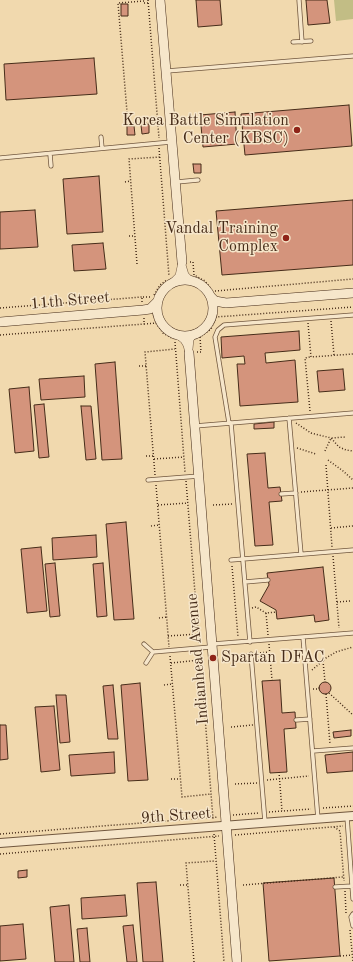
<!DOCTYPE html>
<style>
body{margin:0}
canvas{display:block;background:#f1d9ae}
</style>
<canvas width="353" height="962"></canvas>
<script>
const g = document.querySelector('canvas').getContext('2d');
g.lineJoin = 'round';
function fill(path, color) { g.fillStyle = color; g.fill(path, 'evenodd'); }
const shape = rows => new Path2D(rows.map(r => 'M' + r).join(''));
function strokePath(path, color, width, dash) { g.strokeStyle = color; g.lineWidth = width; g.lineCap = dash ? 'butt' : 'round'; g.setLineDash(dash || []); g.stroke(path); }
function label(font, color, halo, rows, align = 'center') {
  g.font = font + ' "Old Standard TT",serif'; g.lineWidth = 3; g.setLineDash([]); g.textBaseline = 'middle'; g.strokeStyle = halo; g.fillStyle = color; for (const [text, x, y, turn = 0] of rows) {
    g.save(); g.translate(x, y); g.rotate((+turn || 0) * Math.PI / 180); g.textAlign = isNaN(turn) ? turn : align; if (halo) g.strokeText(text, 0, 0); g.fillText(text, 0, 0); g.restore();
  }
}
fill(shape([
 [334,0,353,0,353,19,336,21]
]), '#c2bd85');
const building = shape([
 [196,0,220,0,222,25,198,27,196,0],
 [306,0,327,0,330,23,308,25,306,0],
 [121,4,128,4,128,16,121,16,121,4],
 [94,58,97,94,6,100,4,64,94,58],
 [349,105,352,146,245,155,241,114,349,105],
 [235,112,237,144,203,147,200,115,235,112],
 [149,124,149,133,142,134,141,125,149,124],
 [127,126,134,126,135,135,127,135,127,126],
 [193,164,201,164,201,173,194,173,193,164],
 [99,176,103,232,67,234,63,179,99,176],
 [353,200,353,265,222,275,216,211,353,200],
 [35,210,38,247,0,249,0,212,35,210],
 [103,243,106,269,74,271,72,245,103,243],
 [299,331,300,350,265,353,266,363,295,360,298,402,240,406,237,364,245,364,244,356,222,358,221,337,299,331],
 [115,362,122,459,102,460,95,364,115,362],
 [343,369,345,390,319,392,317,371,343,369],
 [84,376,85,397,41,400,39,379,84,376],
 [29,387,34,451,15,453,9,389,29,387],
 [44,404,49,457,39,458,34,405,44,404],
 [81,406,91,406,96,459,86,460,81,406],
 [274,422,274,428,254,429,254,424,274,422],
 [265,453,268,488,280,487,282,501,269,502,273,545,255,546,247,454,265,453],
 [126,522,134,619,114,620,106,524,126,522],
 [96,535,97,557,53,560,52,538,96,535],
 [41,547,47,611,27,613,21,549,41,547],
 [55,563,60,616,50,617,45,564,55,563],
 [103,563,107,616,97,617,93,564,103,563],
 [323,567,329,620,315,622,314,615,277,619,276,610,260,601,269,585,267,573,323,567],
 [280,680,282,713,295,712,296,728,284,729,287,772,270,773,262,681,280,680],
 '319 688a6 6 0 1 1 12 0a6 6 0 1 1-12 0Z',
 [140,683,148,780,128,781,121,685,140,683],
 [113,685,118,739,108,739,103,686,113,685],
 [56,695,66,695,70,742,60,743,56,695],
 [54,706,60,770,41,772,35,707,54,706],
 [0,725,6,725,8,759,0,760,0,725],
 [351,730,351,736,334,738,333,732,351,730],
 [114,752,115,773,71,776,69,755,114,752],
 [353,752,353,771,327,773,325,755,353,752],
 [27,870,27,877,18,878,18,871,27,870],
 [334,878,340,956,269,961,263,883,334,878],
 [156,882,163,962,143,962,137,883,156,882],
 [125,895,127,916,82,919,81,898,125,895],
 [69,905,74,962,55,962,50,907,69,905],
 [23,924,26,959,0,961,0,926,23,924],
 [133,925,137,962,127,962,123,926,133,925],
 [87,928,90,962,80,962,77,929,87,928]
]);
fill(building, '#d4947c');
strokePath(building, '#462c19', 1);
const service = shape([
 [299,0,302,42],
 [293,42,311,41],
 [167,71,353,56],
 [101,137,102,148],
 [50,154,51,166],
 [0,158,171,142],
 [177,182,198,180],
 [289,418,301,554],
 [229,423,215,337,218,330,224,325,353,315],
 [231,423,250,642],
 [195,426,353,413],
 [148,480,199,476],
 [281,494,296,493],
 [231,560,353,550],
 [245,582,268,580],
 [303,637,318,819],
 [144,644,153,652,211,647],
 [213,644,353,633],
 [251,654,265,822],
 [146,663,153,652],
 [296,720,310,719],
 [313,751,353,748],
 [347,817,353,899],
 [335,887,352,886],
 [353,914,351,917,353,926]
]);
const minor = shape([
 [182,265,185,275,190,280],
 [174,281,179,276,182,262],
 [178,335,184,340,187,345,189,353],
 [189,349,190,339,194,334]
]);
const tertiary = shape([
 [0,843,353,816]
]);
const secondary = shape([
 [160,0,182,262],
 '157 308a28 28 0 1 1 56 0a28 28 0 1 1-56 0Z',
 [211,297,215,301,226,303,353,293],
 [0,322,143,310,150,309,157,302],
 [189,353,237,962]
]);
strokePath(service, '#71573e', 5);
strokePath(minor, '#71573e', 8);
strokePath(tertiary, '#71573e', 10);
strokePath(secondary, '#462c19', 10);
strokePath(shape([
 [148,0,159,138],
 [148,3,144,3,144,1,118,3,128,124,157,122],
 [159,148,169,276],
 [125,182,131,181],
 [129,236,135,236],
 [190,262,193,262,194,275,205,281,211,289],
 [137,264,129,159,160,157],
 [215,291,353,279],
 [154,295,160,285,167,280],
 [142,302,142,297,151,297],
 [0,308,142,297],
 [144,318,144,324,156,323,163,333,172,338],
 [331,321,334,355],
 [308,323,311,357,353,354],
 [0,335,144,324],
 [175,342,185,472],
 [197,352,201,352,200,337,211,329,216,317,353,307],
 [139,366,146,366],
 [310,411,305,358,310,357],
 [296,423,311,433,331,438,339,447,346,450,353,451],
 [297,448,316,454],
 [325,451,331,438,346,437],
 [146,456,153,456],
 [154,459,184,457],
 [328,460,343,471,353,480],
 [326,465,332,547],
 [155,475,145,352,175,349],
 [186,481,199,643],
 [156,485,169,647],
 [301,492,353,488],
 [158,505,188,503],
 [213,505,233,504],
 [151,526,159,525],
 [331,528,353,526],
 [333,556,339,628],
 [232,566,238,637],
 [337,602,350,601],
 [252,608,256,607,266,613],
 [159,618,167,617],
 [268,635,266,613,277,612],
 [168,636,198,634],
 [269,644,272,680],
 [200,653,213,819],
 [257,653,269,652],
 [225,655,247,654],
 [170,656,182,797,211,794],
 [323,661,325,682],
 [171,663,200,660],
 [312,670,326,658,336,652,353,647],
 [164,685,172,684],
 [313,689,319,689],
 [329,693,353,715],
 [326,694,330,744],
 [231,727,253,725],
 [279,772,282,811],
 [171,779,180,779],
 [267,780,309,776],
 [235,784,257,783],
 [323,808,353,806],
 [269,812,311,809],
 [233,815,259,813],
 [334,827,340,831,344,881],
 [0,834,218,817],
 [214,834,224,962],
 [235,835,343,826],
 [0,854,219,836],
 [180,885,188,885],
 [243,885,343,877],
 [345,891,346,913],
 [350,930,353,962],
 [340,956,352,955],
 [194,962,186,863,215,861]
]), '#462c19', 1.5, [1, 2]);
strokePath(service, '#f6e6ca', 3.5);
strokePath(minor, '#f6e6ca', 7);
strokePath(tertiary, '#f6e6ca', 8);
strokePath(secondary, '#f6e6ca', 9);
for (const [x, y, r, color] of [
 [297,130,4,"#8f2418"],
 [286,238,4,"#8f2418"],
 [213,658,4,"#8f2418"]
]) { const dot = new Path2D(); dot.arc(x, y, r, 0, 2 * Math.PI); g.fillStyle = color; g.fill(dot); strokePath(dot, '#f6e6ca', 1.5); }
label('16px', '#462c19', '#f6e6ca', [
 ["Korea Battle Simulation",289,121],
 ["Center (KBSC)",289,139],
 ["Vandal Training",278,229],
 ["Complex",278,247],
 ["Spartan DFAC",221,658,"left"]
], 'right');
label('16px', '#462c19', '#f6e6ca', [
 ["11th Street",70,301,-5],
 ["Indianhead Avenue",198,659,-95],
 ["9th Street",176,816,-4]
]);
</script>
